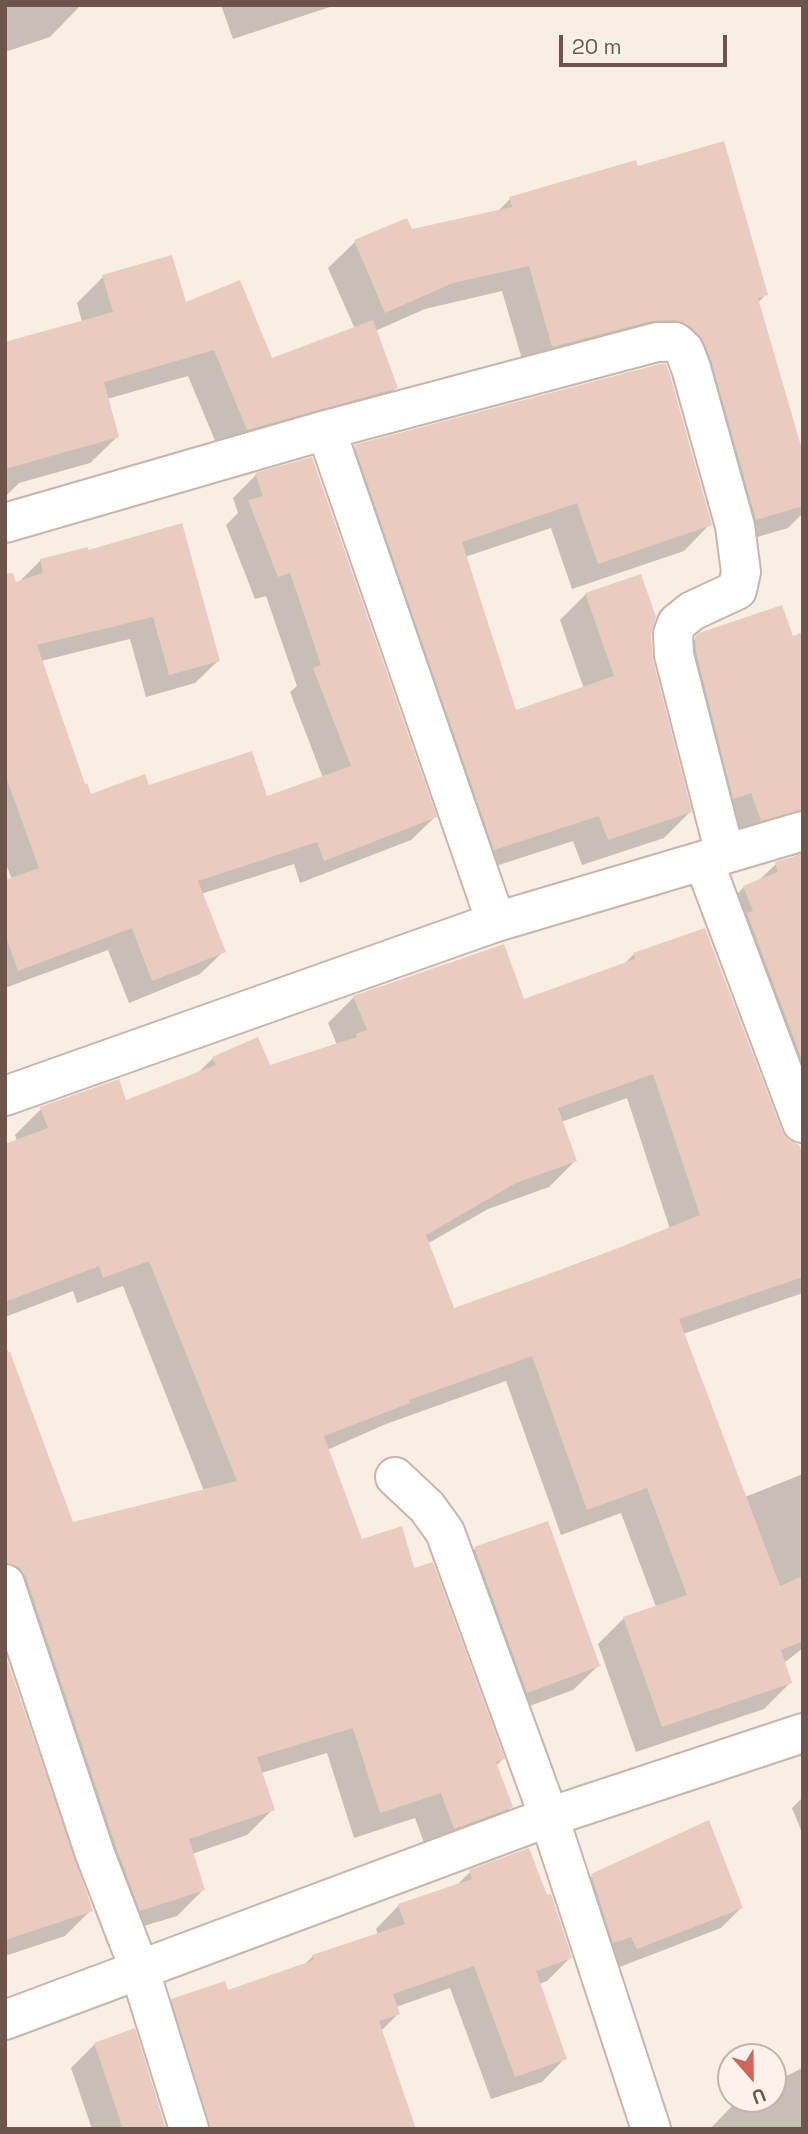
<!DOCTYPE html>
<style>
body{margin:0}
#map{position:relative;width:808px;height:2134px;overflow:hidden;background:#f9eee4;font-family:"Space Grotesk",sans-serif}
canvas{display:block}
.frame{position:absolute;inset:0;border:7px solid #6d554d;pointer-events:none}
.north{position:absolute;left:717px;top:2043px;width:70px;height:70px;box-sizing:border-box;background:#fcf2e9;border:2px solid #c3b3ab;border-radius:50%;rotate:159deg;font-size:19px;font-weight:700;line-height:28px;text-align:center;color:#6d554d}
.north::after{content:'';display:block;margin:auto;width:24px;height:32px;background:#d26559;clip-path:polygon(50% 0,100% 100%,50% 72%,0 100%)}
.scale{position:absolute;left:559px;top:35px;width:168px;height:32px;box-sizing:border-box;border:4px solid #6d554d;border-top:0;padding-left:9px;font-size:21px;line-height:24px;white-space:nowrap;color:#6d554d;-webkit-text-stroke:5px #fcf2e9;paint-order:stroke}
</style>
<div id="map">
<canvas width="808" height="2134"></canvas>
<div class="frame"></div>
<div class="north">U</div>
<div class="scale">20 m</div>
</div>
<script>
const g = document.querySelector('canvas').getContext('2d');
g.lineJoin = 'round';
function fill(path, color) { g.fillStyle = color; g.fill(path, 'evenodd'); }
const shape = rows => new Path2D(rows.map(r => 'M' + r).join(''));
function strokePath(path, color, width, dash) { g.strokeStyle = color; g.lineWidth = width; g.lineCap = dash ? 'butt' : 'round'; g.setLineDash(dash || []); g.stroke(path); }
fill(shape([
 [5,5,81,5,50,37,5,52],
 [221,5,336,5,233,39],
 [637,169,766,294,758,303,803,461,803,513,788,528,730,545,686,387,662,351,526,373,502,291,425,309,375,331,396,388,370,414,221,455,188,376,107,399,117,437,90,463,19,483,5,497,5,343,82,322,77,303,103,277,184,304,271,360,355,329,328,268,355,242,406,220,411,231,496,213,510,199],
 [355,447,710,524,684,551,572,589,551,528,465,557,515,712,584,689,560,620,586,594,649,634,651,661,690,812,664,838,582,865,573,841,468,875,329,473],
 [256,475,435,817,411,840,300,883,294,864,201,894,224,951,200,974,129,1003,108,950,5,988,5,882,12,880,5,861,5,588,17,584,41,560,86,549,219,660,195,683,146,697,130,639,41,661,83,786,90,797,148,787,266,798,323,778,290,692,297,686,266,596,255,599,226,525,238,513,233,498],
 [803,634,803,836,730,851,665,669,696,638,791,638],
 [803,853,803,1092,718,913,744,887,758,881,776,864],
 [634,954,803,1161,803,1293,683,1334,745,1497,803,1474,803,1648,784,1663,790,1683,764,1709,636,1752,598,1644,624,1618,656,1607,621,1513,561,1535,506,1381,386,1424,327,1450,361,1541,413,1571,503,1759,496,1766,511,1807,485,1833,428,1854,415,1818,354,1838,327,1753,261,1773,273,1809,247,1835,192,1854,203,1890,177,1916,114,1935,5,1619,5,1344,72,1525,204,1491,123,1286,77,1303,73,1291,5,1317,5,1146,17,1141,15,1135,41,1109,125,1102,197,1074,213,1058,269,1068,337,1045,328,1023,354,997,523,1002,623,965],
 [627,1098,670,1229,453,1310,427,1244,488,1209,549,1187,575,1161,561,1122],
 [475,1549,598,1666,573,1690,503,1716,450,1573],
 [5,1658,91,1910,65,1936,5,1956],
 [803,1797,803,1835,792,1808],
 [470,1872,570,1958,547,1981,539,1984,565,2058,542,2082,491,2099,450,1988,396,2007,398,2014,381,2031,414,2129,182,2129,149,2024,172,2000,227,1992,304,1965,313,1956,378,1935,376,1929,399,1905,456,1886],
 [592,1876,741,1908,721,1928,617,1968,572,1896],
 [95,2044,164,2129,92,2129,71,2068],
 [802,2068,803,2129,710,2129,734,2104,743,2099,773,2099,773,2083]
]), '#0003');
fill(shape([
 [724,141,768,295,758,298,803,453,803,506,756,520,711,360,704,342,690,326,675,320,652,321,552,347,529,266,453,283,385,313,354,240,407,218,412,229,512,207,509,197,636,160,638,166],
 [172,255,186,302,240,280,272,358,373,320,398,388,247,430,214,350,104,382,119,437,5,469,5,342,113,312,102,275],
 [660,364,666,364,670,375,712,525,598,564,577,503,462,542,516,710,614,676,585,593,641,574,656,617,651,635,653,660,692,812,608,840,599,816,494,850,354,445],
 [312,457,437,817,324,861,317,842,198,881,226,952,152,981,132,928,18,971,5,934,5,880,39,868,5,774,5,574,13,573,16,582,43,573,40,559,88,547,88,550,182,523,220,661,169,675,153,617,37,645,85,784,87,783,91,794,145,774,149,785,252,751,267,796,351,766,313,668,321,665,290,573,278,577,248,500,263,496,255,473],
 [782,605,793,636,803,632,803,810,761,821,751,793,733,799,696,652,695,637,699,633],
 [803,854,803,1063,747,913,753,911,743,886,778,872,775,862],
 [705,928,782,1131,789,1140,799,1145,803,1155,803,1277,679,1319,780,1586,803,1576,803,1641,781,1650,792,1683,662,1727,623,1617,687,1595,647,1488,587,1510,532,1356,409,1400,410,1403,324,1436,362,1539,402,1526,414,1568,433,1562,505,1759,496,1762,513,1807,454,1829,441,1793,380,1813,353,1728,257,1757,275,1810,189,1839,205,1890,140,1911,116,1847,26,1577,19,1567,5,1563,5,1353,10,1352,73,1522,237,1481,149,1261,103,1278,99,1266,5,1302,5,1144,48,1128,40,1107,119,1079,126,1100,216,1065,212,1057,258,1037,270,1065,357,1037,356,1034,367,1030,353,996,504,944,524,999,635,959,633,953],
 [653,1074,700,1215,591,1259,454,1308,426,1235,516,1183,577,1161,558,1108],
 [548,1521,600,1666,527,1693,474,1547],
 [5,1654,93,1911,5,1940],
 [709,1820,743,1908,637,1949,631,1937,613,1943,591,1874],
 [529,1848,547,1895,551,1894,572,1958,536,1971,567,2059,515,2077,474,1966,393,1994,400,2014,379,2021,416,2129,210,2129,171,1999,225,1981,228,1990,314,1960,312,1955,405,1924,398,1904,472,1879,469,1870],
 [135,2028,166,2129,123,2129,94,2043]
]), '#eacbbf');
const minor = shape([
 [326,430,496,922],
 [5,523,326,430,657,342,675,342,684,350,691,368,735,526,741,572,737,590,692,611,677,623,673,634,674,655,725,854],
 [704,862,802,1123],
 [5,1096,496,922,803,831],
 [395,1477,427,1507,445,1532,549,1817,651,2129],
 [5,1584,95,1854,139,1968,189,2129],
 [5,2020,549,1817,803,1733]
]);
strokePath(minor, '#c8b5ac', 42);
strokePath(minor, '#fff', 38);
</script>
